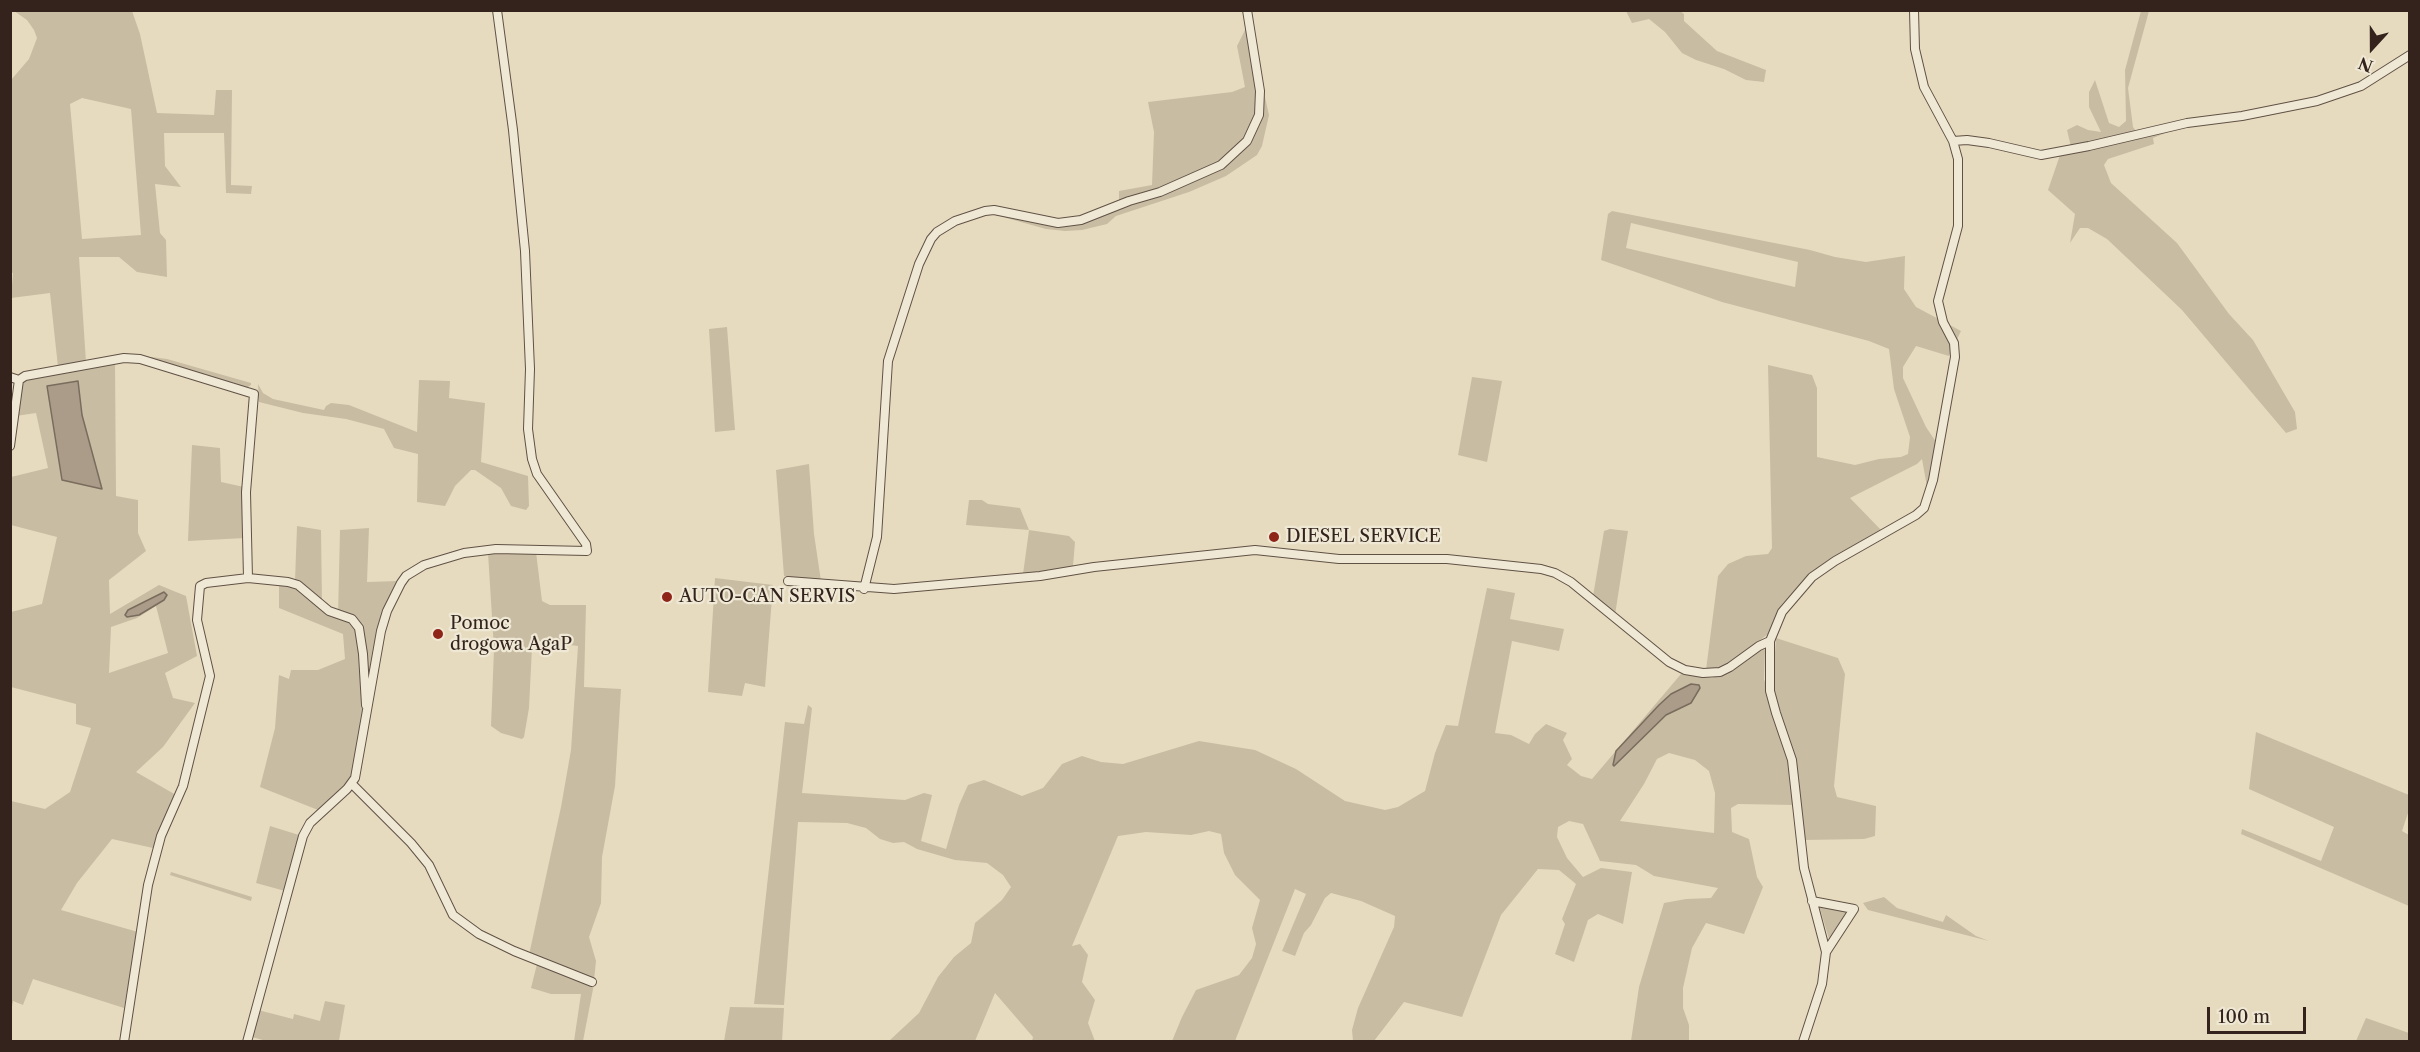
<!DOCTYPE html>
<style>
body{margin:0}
#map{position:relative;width:2420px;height:1052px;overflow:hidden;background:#e7dbbf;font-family:"Libre Caslon Text",serif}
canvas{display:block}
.frame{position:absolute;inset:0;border:12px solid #33231c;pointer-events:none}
.north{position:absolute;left:2342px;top:18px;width:60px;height:60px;-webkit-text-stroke:4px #efe8d5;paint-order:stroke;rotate:201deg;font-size:16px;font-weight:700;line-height:24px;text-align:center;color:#33231c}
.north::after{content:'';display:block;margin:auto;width:21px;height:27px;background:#33231c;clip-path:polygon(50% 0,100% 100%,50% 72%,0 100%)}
.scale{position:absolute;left:2207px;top:1007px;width:99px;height:27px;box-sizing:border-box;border:3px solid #33231c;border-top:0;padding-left:8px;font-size:18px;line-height:21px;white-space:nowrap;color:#33231c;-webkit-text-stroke:4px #efe8d5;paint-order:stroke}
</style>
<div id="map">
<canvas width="2420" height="1052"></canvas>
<div class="frame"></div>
<div class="north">N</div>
<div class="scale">100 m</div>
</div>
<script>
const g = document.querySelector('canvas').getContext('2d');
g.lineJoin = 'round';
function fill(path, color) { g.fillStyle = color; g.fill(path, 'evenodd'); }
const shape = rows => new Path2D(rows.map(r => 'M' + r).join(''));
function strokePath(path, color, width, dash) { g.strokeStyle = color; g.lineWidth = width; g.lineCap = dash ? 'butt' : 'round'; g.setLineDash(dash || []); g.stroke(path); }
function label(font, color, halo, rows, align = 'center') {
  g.font = font + ' "Libre Caslon Text",serif'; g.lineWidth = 4.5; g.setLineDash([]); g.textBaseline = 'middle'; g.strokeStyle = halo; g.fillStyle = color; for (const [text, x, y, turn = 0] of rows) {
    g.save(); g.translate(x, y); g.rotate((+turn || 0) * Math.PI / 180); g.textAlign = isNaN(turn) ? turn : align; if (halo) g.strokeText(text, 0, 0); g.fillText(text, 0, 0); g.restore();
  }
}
fill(shape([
 [14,11,132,11,140,34,157,113,214,115,216,90,232,90,231,185,252,186,251,194,226,193,224,133,164,133,165,166,181,187,155,184,160,233,166,240,167,277,137,272,119,257,79,257,86,362,58,367,50,293,11,298,13,273,10,272,11,80,29,59,37,38,34,30,27,20],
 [82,98,131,109,141,235,82,239,70,104],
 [1626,11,1680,11,1684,14,1684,21,1717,51,1766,70,1764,82,1746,80,1724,69,1696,60,1682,53,1665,32,1649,19,1632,23],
 [2141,11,2149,11,2128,88,2133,127,2136,131,2071,147,2067,130,2077,125,2088,130,2101,132,2089,107,2089,92,2095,80,2109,123,2119,127,2126,121,2125,70],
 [1246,28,1258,94,1256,112,1250,130,1242,141,1228,156,1212,167,1161,189,1119,201,1119,191,1152,185,1154,132,1148,102,1232,92,1245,87,1237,46],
 [1262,84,1269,115,1262,146,1257,155,1226,176,1189,192,1116,216,1107,224,1082,230,1065,231,1046,229,992,214,1062,227,1082,222,1204,177,1252,138],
 [2178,128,2153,138,2154,144,2108,159,2104,165,2111,183,2177,243,2229,314,2253,340,2295,412,2297,429,2286,433,2182,310,2107,239,2088,228,2080,228,2070,243,2075,214,2048,190,2060,155],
 [1612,211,1810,250,1835,257,1866,262,1905,256,1904,289,1916,307,1961,331,1949,356,1916,346,1903,367,1903,378,1926,427,1936,442,1927,487,1922,459,1917,464,1850,498,1882,531,1828,560,1811,573,1782,604,1768,634,1724,668,1706,670,1718,576,1728,564,1746,556,1768,554,1772,548,1768,365,1812,375,1817,388,1817,457,1855,465,1879,459,1901,457,1908,454,1910,437,1894,389,1889,349,1869,341,1722,302,1601,260,1608,214],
 [1631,223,1798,262,1795,287,1626,248],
 [727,327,735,430,715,432,709,329],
 [136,355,167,359,251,383,251,385,245,389],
 [115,362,116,496,138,500,138,533,146,551,109,580,110,614,159,585,186,596,197,656,165,673,173,698,195,703,163,747,136,772,176,795,153,848,112,839,77,883,61,910,138,932,124,1008,33,979,23,1005,13,1001,11,1012,11,801,45,809,70,792,91,728,76,724,76,704,11,687,11,612,42,604,57,537,11,525,11,477,48,468,36,413,16,416,21,381],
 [78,381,82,415,102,489,62,480,59,453],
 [156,606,168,653,109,673,111,627,137,618],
 [1472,377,1502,381,1487,462,1458,455],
 [419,380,450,381,449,398,485,403,481,462,528,476,529,506,526,510,511,506,501,488,475,470,471,470,455,486,445,506,417,502,418,454,394,448,384,429,346,419,303,413,259,402,258,384,263,393,273,399,324,410,326,406,331,403,349,405,417,432],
 [192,445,220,448,221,482,244,487,245,538,188,541],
 [809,464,814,534,821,581,784,576,776,470],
 [969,500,982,500,988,504,1020,508,1029,530,1069,536,1075,542,1073,566,1023,574,1029,530,966,525],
 [297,526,321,530,322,602,295,581],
 [369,528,367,582,398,581,380,621,376,638,370,683,351,781,318,810,260,787,275,728,279,675,289,679,291,670,318,670,345,659,343,634,279,608,279,583,296,587,338,616,340,530],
 [1610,529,1628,531,1615,615,1593,596,1604,531],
 [536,552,542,601,550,605,586,605,584,687,621,689,615,786,602,857,601,903,589,937,596,961,594,980,529,955,561,807,571,750,578,646,537,641,532,647,529,708,524,737,522,739,501,733,491,726,494,649,488,553],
 [715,578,773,585,765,687,745,683,742,696,708,692],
 [1487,588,1515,593,1510,619,1564,629,1559,651,1512,641,1495,733,1511,735,1529,744,1535,734,1546,724,1567,733,1563,740,1572,759,1567,765,1581,776,1592,779,1681,674,1712,678,1730,671,1763,647,1765,650,1764,679,1788,761,1794,805,1738,804,1731,808,1732,832,1749,839,1757,877,1763,887,1744,934,1706,923,1692,948,1683,988,1683,1008,1689,1025,1689,1041,1631,1041,1639,987,1664,903,1686,899,1711,898,1718,888,1654,876,1636,865,1600,861,1583,824,1569,821,1558,827,1557,837,1567,858,1583,877,1601,868,1632,872,1623,924,1598,914,1588,920,1574,962,1555,954,1565,924,1562,919,1576,884,1559,870,1538,869,1501,915,1462,1017,1404,1002,1374,1041,1353,1041,1352,1030,1358,1008,1394,927,1395,916,1361,901,1331,893,1325,898,1311,925,1304,933,1295,956,1282,951,1306,894,1295,889,1235,1041,1172,1041,1182,1017,1196,990,1239,975,1252,958,1256,944,1252,928,1260,900,1235,875,1224,853,1221,834,1209,831,1191,835,1146,832,1118,836,1072,946,1080,944,1088,955,1082,982,1095,1000,1088,1023,1095,1041,1032,1041,1033,1037,995,993,975,1041,885,1041,890,1040,919,1013,938,977,954,957,971,943,975,923,1002,900,1011,887,1003,875,987,863,955,860,917,849,904,842,893,843,880,839,866,828,847,823,798,822,784,1005,754,1004,785,722,804,724,808,705,812,708,802,793,905,800,924,793,932,795,921,841,946,849,959,805,968,785,984,780,1022,796,1043,788,1062,764,1082,756,1101,762,1123,764,1199,741,1255,750,1296,769,1345,801,1385,810,1398,807,1425,791,1435,753,1446,725,1458,726],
 [1669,753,1695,760,1709,771,1715,793,1714,833,1620,821,1644,784,1657,759],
 [1776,638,1838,658,1845,674,1834,786,1837,797,1876,806,1875,836,1864,839,1803,840,1795,761,1776,708,1773,682],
 [2256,732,2409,795,2409,810,2402,831,2409,835,2409,906,2241,834,2242,829,2321,861,2334,827,2249,789],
 [270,826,299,835,285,891,256,883],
 [171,872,252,897,251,901,170,875],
 [1884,897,1897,908,1943,922,1946,915,1976,936,1989,941,1868,910,1863,903],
 [1819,905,1850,911,1830,942,1826,929],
 [537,964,594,984,583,1041,574,1041,581,994,551,994,531,988],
 [325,1001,345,1005,339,1041,270,1042,252,1037,258,1010,293,1019,294,1014,320,1021],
 [730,1007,784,1008,782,1041,724,1041],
 [2366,1018,2409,1033,2409,1041,2356,1041]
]), '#c8bca3');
const water = shape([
 [78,381,82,415,102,489,62,480,47,386,78,381],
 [164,592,167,595,164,600,139,615,127,617,125,615,128,610,164,592],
 [1691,684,1699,685,1700,688,1691,703,1666,715,1614,766,1613,765,1616,751,1659,705,1671,694,1691,684]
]);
fill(water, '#aa9c88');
strokePath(water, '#7a6c5d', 1.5);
const minor = shape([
 [1953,141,1967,140,1989,143,2041,155,2089,146,2187,123,2242,116,2317,101,2361,86,2410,55],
 [10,377,19,380,25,376,124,358,140,359,254,394,246,492,248,578],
 [10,446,19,380],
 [788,581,894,589,1040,576,1094,567,1255,550,1339,559,1447,559,1541,569,1555,573,1571,582,1669,662,1685,670,1703,673,1720,672,1730,667,1759,646,1770,641],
 [864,589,877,537,888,361,919,264,931,239,937,232,955,221,985,211,994,210,1058,223,1081,220,1129,201,1160,192,1221,165,1247,141,1259,115,1260,91,1247,10],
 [352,784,411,843,429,865,453,915,479,934,514,951,592,982],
 [1812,901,1854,909,1826,952],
 [124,1042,148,885,161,836,183,786,210,676,197,620,200,586,206,583,248,578,288,582,298,585,329,611,352,619,359,628,363,654,366,705],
 [247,1042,303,836,310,823,347,789,355,778,381,631,387,611,401,583,406,576,424,565,464,553,496,549,587,551,586,544,537,474,532,459,528,429,530,369,525,251,513,130,497,10],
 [1803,1042,1822,984,1826,952,1804,868,1792,760,1776,713,1770,691,1770,641,1782,612,1812,577,1835,561,1916,515,1924,508,1933,480,1955,357,1954,343,1943,322,1938,301,1958,226,1958,159,1953,141,1924,87,1915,49,1914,10]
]);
strokePath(minor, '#605145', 10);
strokePath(minor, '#efe8d5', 8);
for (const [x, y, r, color] of [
 [1274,537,6,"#8f2418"],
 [667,597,6,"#8f2418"],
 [438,634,6,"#8f2418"]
]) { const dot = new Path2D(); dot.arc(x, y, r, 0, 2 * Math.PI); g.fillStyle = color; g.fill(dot); strokePath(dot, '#efe8d5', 2); }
label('18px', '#33231c', '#efe8d5', [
 ["DIESEL SERVICE",1286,537],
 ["AUTO-CAN SERVIS",679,597],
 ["Pomoc",450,624],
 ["drogowa AgaP",450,645]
], 'left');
</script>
